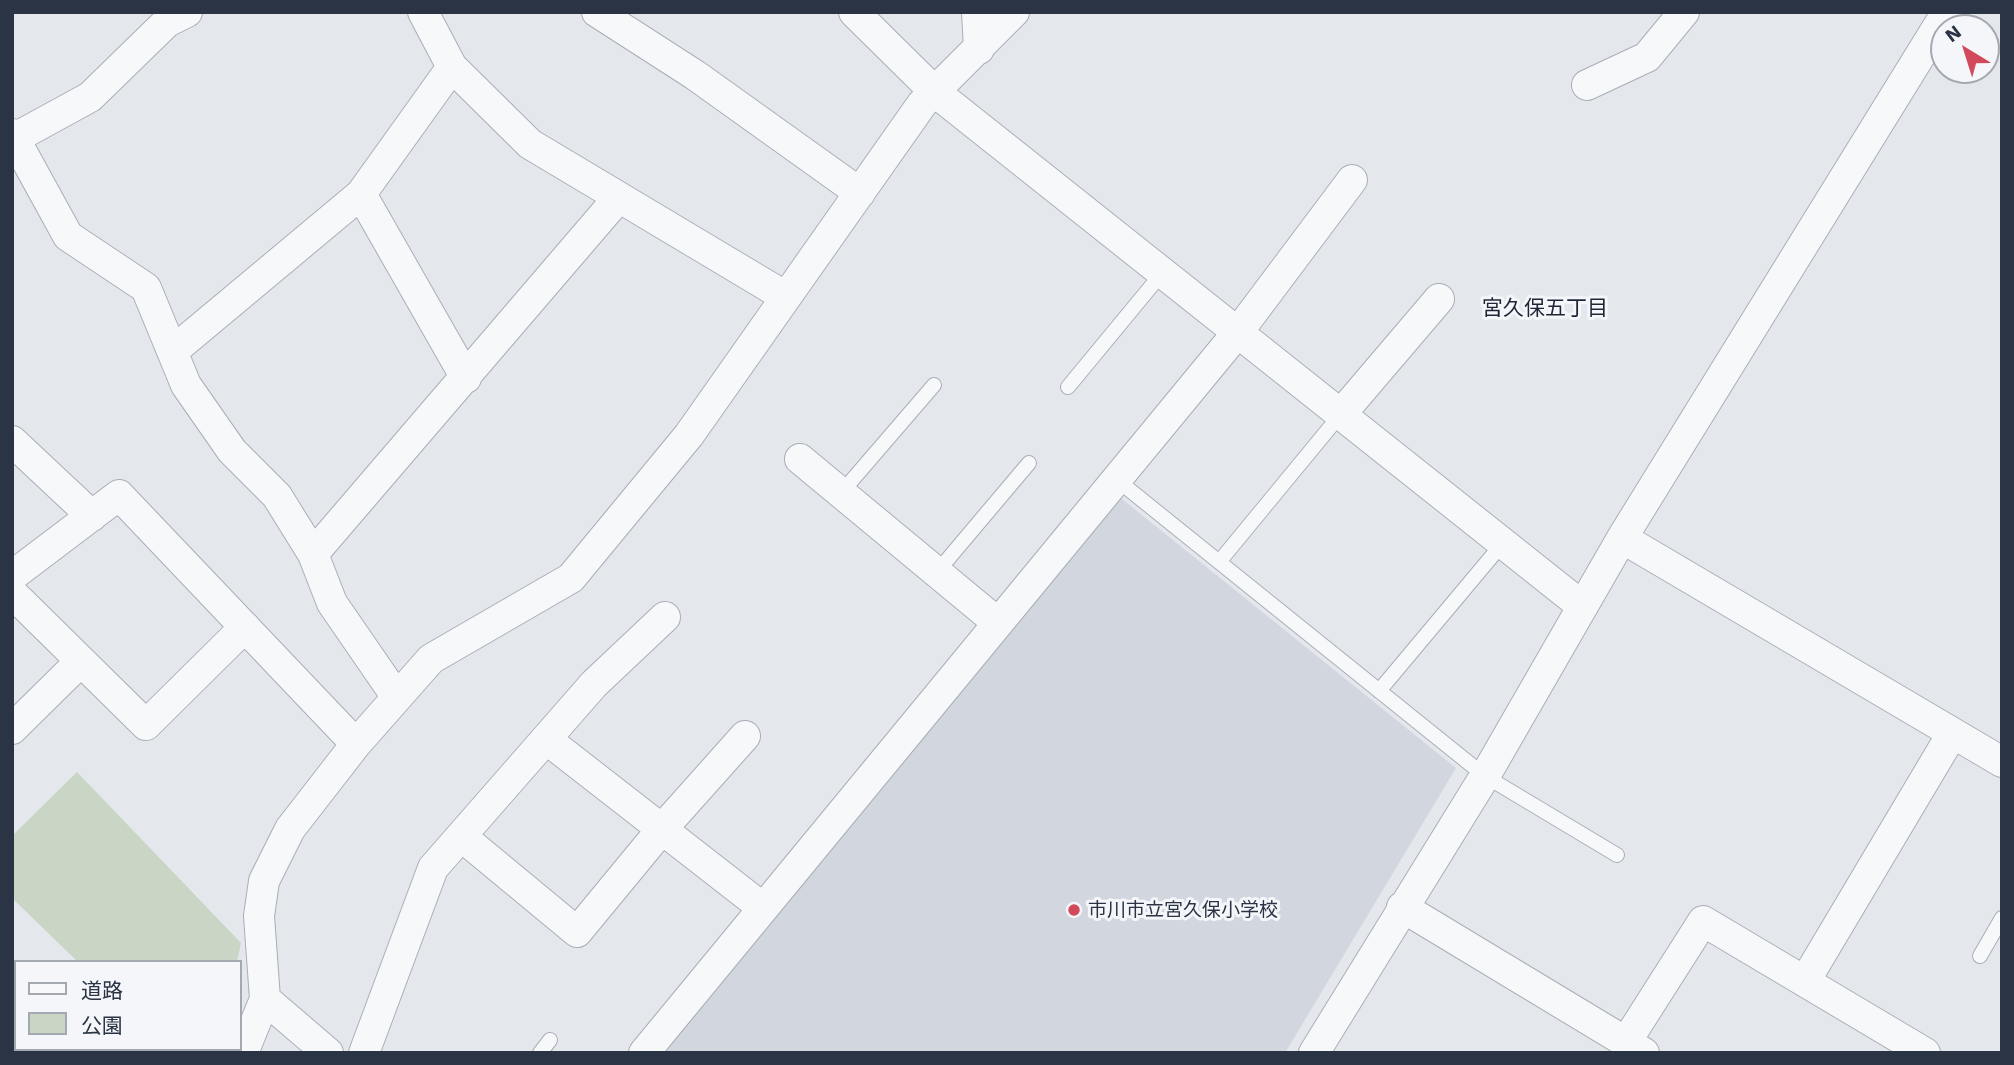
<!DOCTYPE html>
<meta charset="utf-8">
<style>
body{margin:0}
#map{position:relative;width:2014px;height:1065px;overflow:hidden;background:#e4e7ec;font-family:"Work Sans","Noto Sans JP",sans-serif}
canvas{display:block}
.frame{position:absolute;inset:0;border:14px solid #2b3445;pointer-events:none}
.legend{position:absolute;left:14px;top:960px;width:228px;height:91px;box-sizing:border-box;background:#f4f6f9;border:2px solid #a4a8b1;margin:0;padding:9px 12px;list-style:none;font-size:21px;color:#2b3445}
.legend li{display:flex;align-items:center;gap:14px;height:35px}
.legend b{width:35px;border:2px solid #a4a8b1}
.north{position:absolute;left:1930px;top:14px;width:70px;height:70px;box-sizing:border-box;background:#f4f6f9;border:2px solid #a4a8b1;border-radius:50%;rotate:322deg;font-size:19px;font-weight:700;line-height:28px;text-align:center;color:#2b3445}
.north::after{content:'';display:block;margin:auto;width:24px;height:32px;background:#d1495b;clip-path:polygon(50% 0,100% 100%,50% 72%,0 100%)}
</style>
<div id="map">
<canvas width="2014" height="1065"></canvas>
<div class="frame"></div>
<ul class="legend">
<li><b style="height:9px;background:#f7f8fa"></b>道路</li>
<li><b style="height:19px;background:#c9d6c5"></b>公園</li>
</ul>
<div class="north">N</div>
</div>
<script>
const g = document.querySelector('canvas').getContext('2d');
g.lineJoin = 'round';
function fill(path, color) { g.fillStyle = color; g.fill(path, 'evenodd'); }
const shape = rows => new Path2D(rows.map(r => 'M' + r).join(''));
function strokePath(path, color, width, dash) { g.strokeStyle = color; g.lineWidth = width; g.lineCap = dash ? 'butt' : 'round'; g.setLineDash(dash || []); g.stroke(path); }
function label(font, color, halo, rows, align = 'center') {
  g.font = font + ' "Work Sans","Noto Sans JP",sans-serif'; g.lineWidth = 6; g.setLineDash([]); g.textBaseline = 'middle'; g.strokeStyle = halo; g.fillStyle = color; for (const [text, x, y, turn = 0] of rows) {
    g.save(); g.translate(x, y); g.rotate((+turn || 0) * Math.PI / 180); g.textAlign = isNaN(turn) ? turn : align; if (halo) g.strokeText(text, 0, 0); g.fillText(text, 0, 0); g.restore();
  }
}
fill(shape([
 [1117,495,1456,768,1285,1053,661,1053]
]), '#d2d6de');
fill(shape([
 [77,772,241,943,237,962,78,962,12,898,12,836],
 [95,1049,218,1049,217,1053,92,1053]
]), '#c9d6c5');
const lane = shape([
 [1068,387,1163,272],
 [1116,479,1485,776,1617,855],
 [841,493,934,385],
 [1219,562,1341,414],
 [937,572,1029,463],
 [1379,691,1503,543],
 [1980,956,2002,918],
 [540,1053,550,1040]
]);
const street = shape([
 [423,12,452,67,530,144,786,297],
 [597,12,695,75,860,193],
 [854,12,935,92,1582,606],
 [977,12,979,49],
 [1587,85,1647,57,1684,12],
 [12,134,68,236,146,288,186,385,232,451,277,496,313,554,332,603,396,696],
 [15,138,90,97,167,22,187,12],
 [361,194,466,378],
 [173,351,361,194,452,67],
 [1341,414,1439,299],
 [12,441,92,516],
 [800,459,998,623],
 [1622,538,2002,762],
 [313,554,619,197],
 [12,576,119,495,356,744],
 [12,593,146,725,245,627],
 [12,729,81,661],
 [546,739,763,908],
 [461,836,577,932,662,829,745,736],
 [1402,907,1644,1053],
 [1805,981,1952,734],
 [265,999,328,1053],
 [1626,1042,1703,921,1925,1053],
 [243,1053,265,999,259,916,264,881,290,829,356,744,431,659,571,578,689,435,922,104,1014,12],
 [364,1053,433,868,594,684,665,617],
 [644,1053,1238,332,1352,180],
 [1314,1053,1485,776,1622,538,1947,12]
]);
strokePath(lane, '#a9aeb7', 16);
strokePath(street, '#a9aeb7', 32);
strokePath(lane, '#f7f8fa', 14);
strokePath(street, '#f7f8fa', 30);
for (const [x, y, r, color] of [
 [1074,910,7,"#d1495b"]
]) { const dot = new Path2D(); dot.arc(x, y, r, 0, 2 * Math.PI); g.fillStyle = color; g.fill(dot); strokePath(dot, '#f4f6f9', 2.5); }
label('19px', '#2b3445', '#f4f6f9', [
 ["市川市立宮久保小学校",1088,910]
], 'left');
label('21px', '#1d2536', '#f4f6f9', [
 ["宮久保五丁目",1545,309]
]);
</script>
